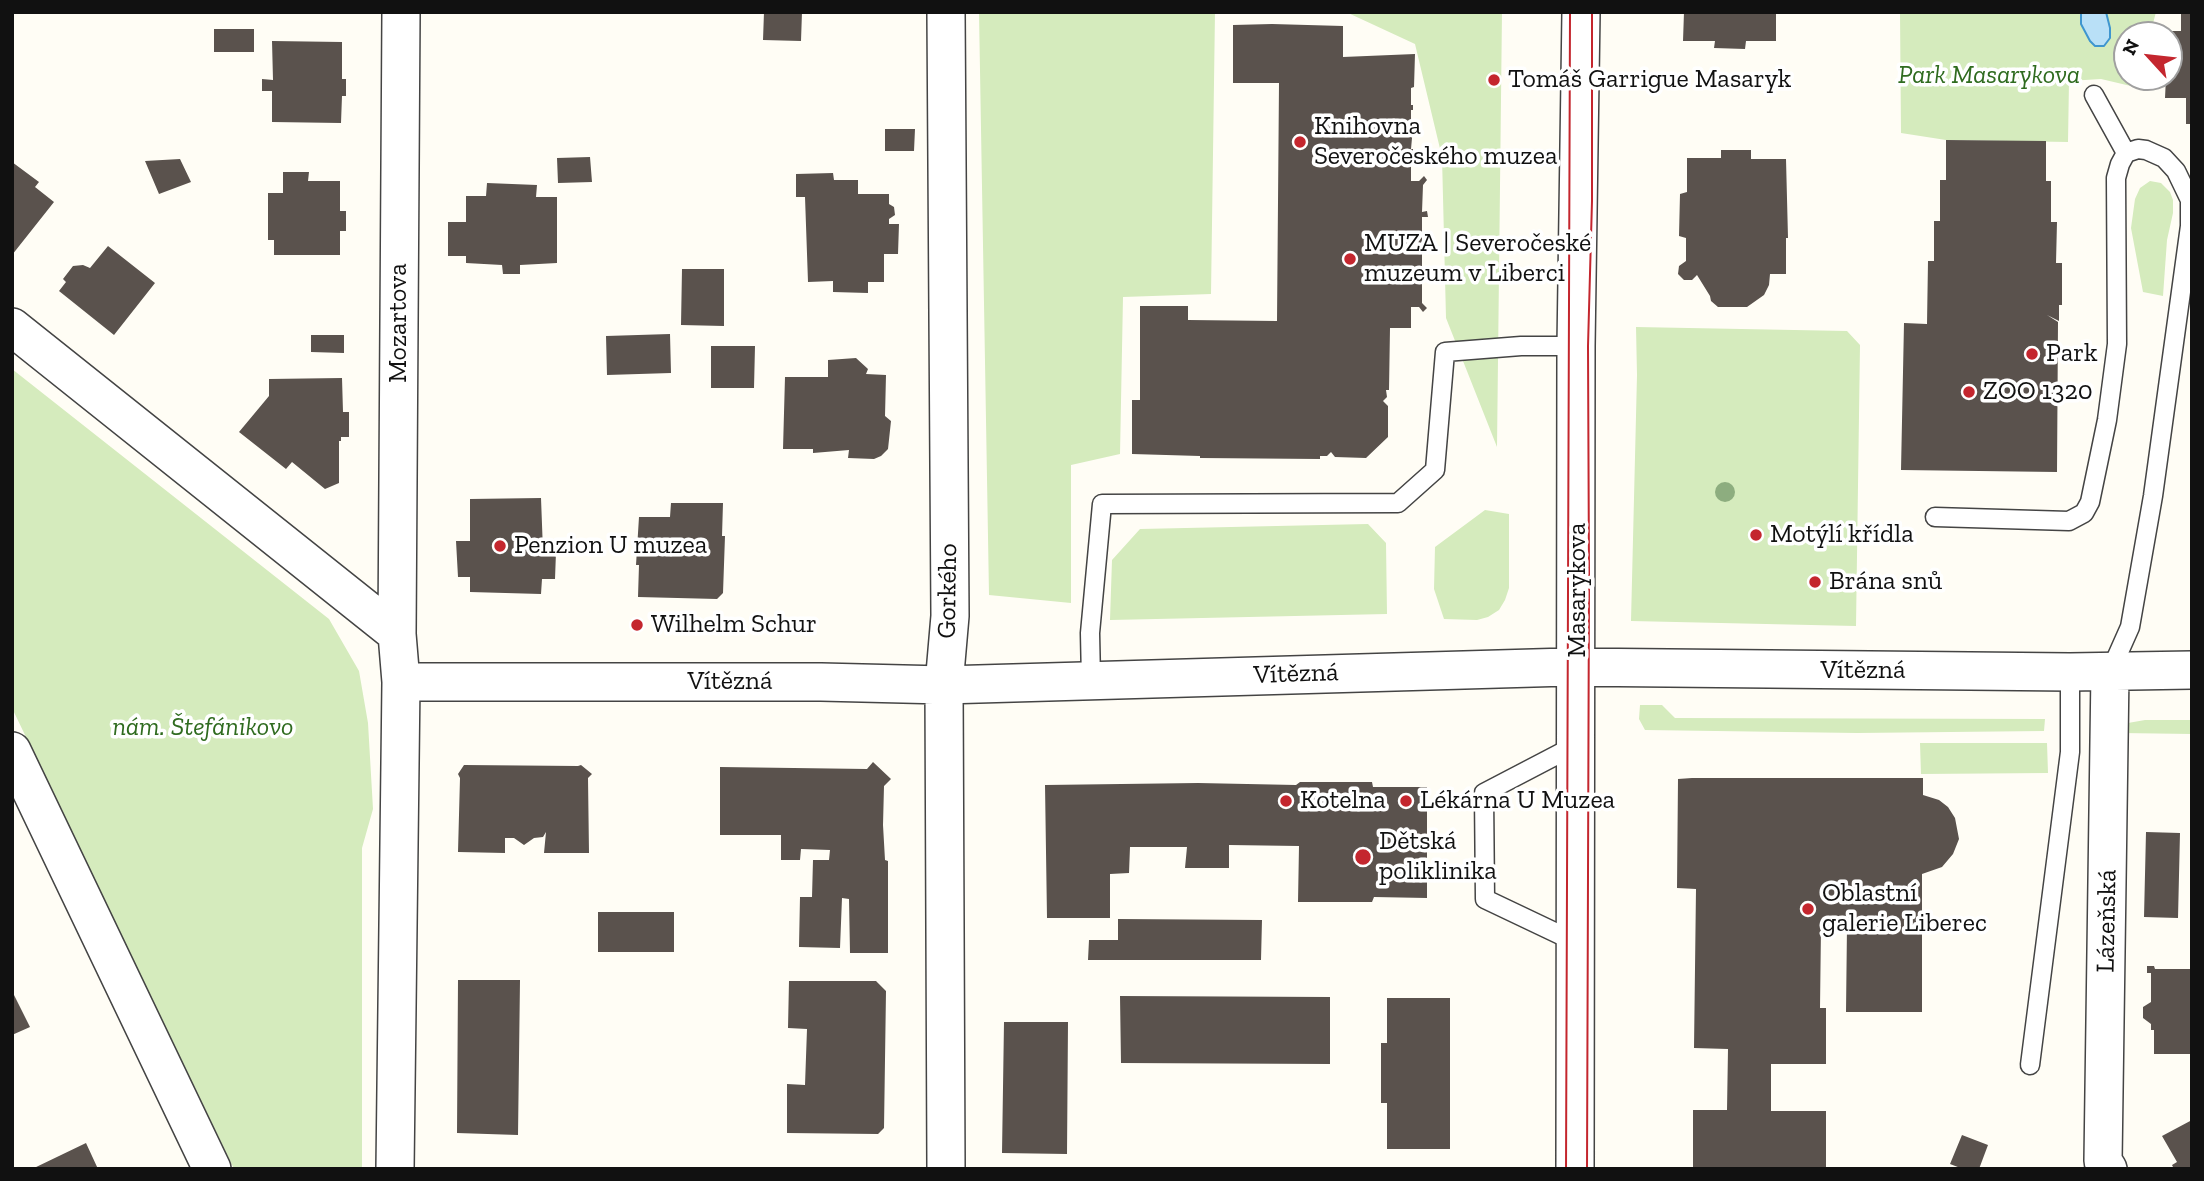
<!DOCTYPE html>
<meta charset="utf-8">
<style>
body{margin:0}
#map{position:relative;width:2204px;height:1181px;overflow:hidden;background:#fffdf5;font-family:"Zilla Slab",serif}
canvas{display:block}
.frame{position:absolute;inset:0;border:14px solid #111;pointer-events:none}
.north{position:absolute;left:2113px;top:21px;width:70px;height:70px;box-sizing:border-box;background:#fff;border:2px solid #a0a0a0;border-radius:50%;rotate:297deg;font-size:19px;font-weight:700;line-height:28px;text-align:center;color:#111}
.north::after{content:'';display:block;margin:auto;width:24px;height:32px;background:#c4262e;clip-path:polygon(50% 0,100% 100%,50% 72%,0 100%)}
</style>
<div id="map">
<canvas width="2204" height="1181"></canvas>
<div class="frame"></div>
<div class="north">N</div>
</div>
<script>
const g = document.querySelector('canvas').getContext('2d');
g.lineJoin = 'round';
function fill(path, color) { g.fillStyle = color; g.fill(path, 'evenodd'); }
const shape = rows => new Path2D(rows.map(r => 'M' + r).join(''));
function strokePath(path, color, width, dash) { g.strokeStyle = color; g.lineWidth = width; g.lineCap = dash ? 'butt' : 'round'; g.setLineDash(dash || []); g.stroke(path); }
function label(font, color, halo, rows, align = 'center') {
  g.font = font + ' "Zilla Slab",serif'; g.lineWidth = 7; g.setLineDash([]); g.textBaseline = 'middle'; g.strokeStyle = halo; g.fillStyle = color; for (const [text, x, y, turn = 0] of rows) {
    g.save(); g.translate(x, y); g.rotate((+turn || 0) * Math.PI / 180); g.textAlign = isNaN(turn) ? turn : align; if (halo) g.strokeText(text, 0, 0); g.fillText(text, 0, 0); g.restore();
  }
}
fill(shape([
 [979,12,1215,12,1211,294,1123,297,1120,454,1071,465,1071,603,989,595],
 [1346,12,1502,12,1497,447,1446,318,1442,157,1415,44],
 [1900,12,2156,12,2150,35,2127,35,2127,77,2138,77,2135,87,2101,79,2069,81,2068,142,1946,140,1901,133],
 [2150,181,2161,183,2170,192,2173,200,2173,213,2167,240,2163,296,2143,292,2131,228,2135,199,2140,188],
 [1636,327,1847,331,1860,345,1856,626,1631,621,1637,375],
 [12,369,329,619,359,671,368,723,373,809,362,848,362,1169,234,1169,12,708],
 [1485,510,1509,514,1509,588,1505,600,1499,610,1488,617,1477,620,1444,619,1434,589,1435,547],
 [1368,524,1386,543,1387,614,1110,620,1112,560,1140,529],
 [1640,705,1662,705,1675,718,2045,719,2044,731,1857,733,1645,730,1639,719],
 [2145,720,2192,720,2192,734,2121,733,2123,727,2128,723],
 [1920,743,2047,743,2048,773,1921,774]
]), '#d5ebbd');
const water = shape([
 [2081,12,2106,12,2110,28,2110,38,2104,46,2095,46,2090,41,2081,24,2081,12]
]);
fill(water, '#b9e0f7');
strokePath(water, '#3f96cf', 2);
fill(shape([
 [764,12,802,12,801,41,763,40],
 [1684,12,1776,12,1776,41,1746,41,1745,49,1714,48,1715,41,1683,41],
 [2181,12,2192,12,2192,124,2186,124,2186,98,2165,98,2166,77,2169,77,2169,35,2166,35,2166,31,2181,31],
 [1272,24,1343,26,1343,57,1415,54,1414,87,1411,88,1411,105,1413,105,1413,110,1411,110,1411,127,1413,127,1411,149,1413,149,1413,154,1411,154,1411,181,1419,181,1424,176,1427,180,1423,185,1422,212,1427,211,1428,217,1422,217,1422,241,1427,241,1428,247,1422,247,1422,272,1427,272,1427,276,1422,277,1422,303,1427,308,1423,312,1419,307,1411,307,1411,328,1390,328,1389,390,1386,390,1387,397,1383,401,1388,406,1388,437,1366,458,1335,457,1331,452,1327,456,1320,456,1320,459,1200,458,1200,456,1132,454,1132,400,1140,400,1140,306,1188,306,1188,320,1277,321,1279,83,1233,83,1233,25],
 [214,29,254,29,254,52,214,52],
 [272,41,342,42,342,79,346,79,346,96,342,96,341,123,272,122,272,91,262,91,262,79,273,80],
 [885,129,915,129,914,151,885,151],
 [1946,140,2046,141,2046,181,2051,181,2051,222,2057,222,2056,263,2062,263,2062,305,2059,305,2059,321,2047,315,2058,322,2057,472,1901,470,1904,323,1927,324,1928,261,1934,261,1934,221,1940,221,1940,180,1946,180],
 [1721,150,1751,150,1751,159,1786,159,1788,238,1786,238,1786,274,1770,274,1769,285,1764,295,1747,307,1718,307,1711,301,1710,296,1697,275,1692,280,1684,280,1678,274,1679,266,1686,261,1686,238,1679,236,1680,194,1687,192,1687,158,1721,158],
 [590,157,592,182,558,183,557,158],
 [180,159,191,182,159,194,145,161],
 [12,162,39,182,35,187,54,202,12,255],
 [283,172,309,172,308,181,340,181,340,211,346,211,346,231,340,231,340,255,274,255,274,240,268,240,268,193,283,193],
 [833,173,834,180,858,180,858,194,889,194,889,204,894,207,895,215,889,219,889,224,899,224,898,254,884,254,884,282,868,282,868,293,833,292,833,281,808,282,805,197,796,197,796,174],
 [487,183,537,185,536,197,557,197,557,263,520,265,520,274,503,274,502,265,466,263,466,256,448,256,448,222,466,222,466,196,486,196],
 [108,246,155,283,114,335,59,291,66,282,63,279,73,266,83,265,90,268],
 [682,269,724,269,724,326,681,325],
 [670,334,671,373,607,375,606,336],
 [311,335,344,335,344,353,311,352],
 [711,346,755,346,754,388,711,388],
 [856,358,868,369,866,374,886,375,885,416,891,421,888,449,881,456,874,459,848,458,849,450,813,453,813,449,783,449,785,377,828,377,828,360],
 [342,378,343,412,349,412,349,437,341,437,341,441,339,441,339,483,325,489,292,462,286,469,239,432,269,396,269,379],
 [541,498,543,551,556,552,555,579,542,579,541,594,470,592,470,577,458,577,456,541,470,541,470,499],
 [671,503,723,503,722,536,725,536,723,593,717,599,638,597,639,565,636,565,639,517,670,517],
 [873,762,891,779,884,786,883,825,885,860,888,861,888,953,850,953,849,899,842,898,840,948,799,947,800,897,812,897,813,860,829,860,830,850,801,849,800,860,781,860,781,835,720,835,720,767,867,769],
 [464,765,578,766,581,765,592,774,588,778,589,853,544,853,546,832,543,837,534,838,524,845,514,838,505,838,505,853,458,852,460,778,458,774],
 [1692,778,1923,778,1923,795,1939,800,1948,807,1955,818,1959,839,1953,854,1942,867,1922,874,1922,1012,1846,1012,1847,926,1821,926,1820,1008,1826,1008,1826,1064,1771,1064,1771,1111,1826,1111,1826,1169,1693,1169,1693,1110,1727,1110,1728,1049,1694,1048,1696,889,1677,888,1678,779],
 [1300,782,1372,782,1373,787,1427,787,1427,898,1374,897,1372,902,1298,902,1299,846,1229,845,1229,868,1185,868,1187,847,1130,847,1129,873,1110,874,1110,918,1047,918,1045,785,1198,783,1296,785],
 [2146,832,2180,833,2178,918,2144,917],
 [598,912,674,912,674,952,598,952],
 [1118,919,1262,920,1261,960,1088,960,1089,940,1118,940],
 [2147,966,2154,966,2155,969,2192,969,2192,1054,2154,1054,2154,1030,2151,1030,2151,1024,2143,1018,2143,1007,2151,1002,2151,973,2147,973],
 [458,980,520,980,518,1135,457,1133],
 [789,981,876,981,886,991,884,1128,878,1134,787,1133,787,1084,805,1085,807,1029,788,1028],
 [12,991,30,1027,12,1035],
 [1120,996,1330,997,1330,1064,1121,1063],
 [1387,998,1450,998,1450,1149,1387,1149,1387,1103,1381,1103,1381,1043,1387,1043],
 [1004,1022,1068,1022,1067,1154,1002,1153],
 [2192,1120,2192,1169,2174,1169,2172,1165,2177,1162,2162,1136],
 [1962,1135,1988,1145,1979,1169,1963,1169,1950,1164],
 [86,1143,98,1169,32,1169]
]), '#5a524d');
const service = shape([
 [1935,517,2069,521,2084,513,2090,502,2107,420,2117,344,2116,178,2120,164,2126,153,2094,95],
 [2110,672,2130,627,2153,496,2190,226,2190,200,2176,171,2164,158,2146,150,2138,149,2126,153],
 [1091,680,1090,633,1102,504,1398,503,1435,470,1445,352,1521,346,1576,346],
 [1576,745,1484,793,1485,899,1567,938,1576,940],
 [2030,1065,2070,752,2070,672]
]);
const minor = shape([
 [12,327,397,634],
 [401,682,821,682,944,685,1568,667,2070,672,2192,670],
 [12,751,212,1169],
 [395,1169,401,682,397,634,401,12],
 [946,1169,944,685,950,616,946,12],
 [1575,1169,1576,346,1581,12],
 [2108,1169,2103,1161,2110,672]
]);
strokePath(service, '#444', 21);
strokePath(minor, '#444', 40);
strokePath(service, '#fff', 18);
strokePath(minor, '#fff', 37);
strokePath(shape([
 [1566,1169,1570,12],
 [1587,1169,1589,578,1588,346,1592,201,1592,12]
]), '#c4262e', 2);
g.fillStyle = '#8dad7f';
for (const [x, y] of [
 [1725,492]
]) { g.beginPath(); g.arc(x, y, 10, 0, 2 * Math.PI); g.fill(); }
for (const [x, y, r, color] of [
 [1494,80,7,"#c4262e"],
 [1300,142,7,"#c4262e"],
 [1350,259,7,"#c4262e"],
 [2032,354,7,"#c4262e"],
 [1969,392,7,"#c4262e"],
 [1756,535,7,"#c4262e"],
 [500,546,7,"#c4262e"],
 [1815,582,7,"#c4262e"],
 [637,625,7,"#c4262e"],
 [1286,801,7,"#c4262e"],
 [1406,801,7,"#c4262e"],
 [1363,857,9,"#c4262e"],
 [1808,909,7,"#c4262e"]
]) { const dot = new Path2D(); dot.arc(x, y, r, 0, 2 * Math.PI); g.fillStyle = color; g.fill(dot); strokePath(dot, '#fff', 2.5); }
label('italic 26px', '#2f6b1f', '#fff', [
 ["Park Masarykova",1989,76],
 ["nám. Štefánikovo",203,728]
]);
label('26px', '#111', '#fff', [
 ["Tomáš Garrigue Masaryk",1508,80],
 ["Knihovna",1314,127],
 ["Severočeského muzea",1314,157],
 ["MUZA | Severočeské",1364,244],
 ["muzeum v Liberci",1364,274],
 ["Park",2046,354],
 ["ZOO 1320",1983,392],
 ["Motýlí křídla",1770,535],
 ["Penzion U muzea",514,546],
 ["Brána snů",1829,582],
 ["Wilhelm Schur",651,625],
 ["Kotelna",1300,801],
 ["Lékárna U Muzea",1420,801],
 ["Dětská",1379,842],
 ["poliklinika",1379,872],
 ["Oblastní",1822,894],
 ["galerie Liberec",1822,924]
], 'left');
label('26px', '#111', '#fff', [
 ["Mozartova",399,323,-90],
 ["Masarykova",1578,590,-90],
 ["Gorkého",948,591,-89],
 ["Vítězná",1863,671],
 ["Vítězná",1296,674,-2],
 ["Vítězná",730,682],
 ["Lázeňská",2107,921,-89]
]);
</script>
